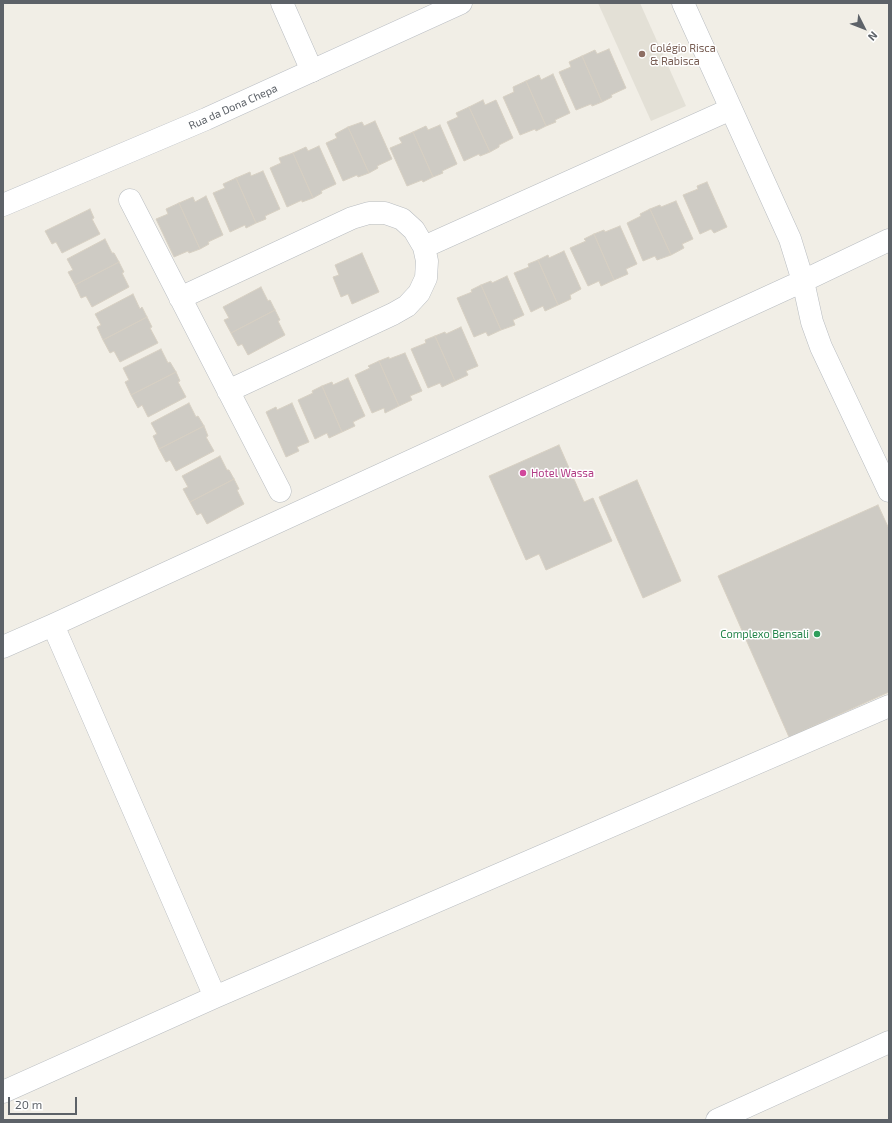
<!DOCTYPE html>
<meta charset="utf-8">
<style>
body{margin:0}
#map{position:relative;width:892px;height:1123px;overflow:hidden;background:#f1eee6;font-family:"Exo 2",sans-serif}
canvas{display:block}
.frame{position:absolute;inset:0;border:4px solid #5d6268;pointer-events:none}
.north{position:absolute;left:844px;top:8px;width:40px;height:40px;-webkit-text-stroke:3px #fff;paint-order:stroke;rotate:132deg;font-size:11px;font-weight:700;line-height:16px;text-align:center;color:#5d6268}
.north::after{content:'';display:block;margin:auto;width:14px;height:18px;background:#5d6268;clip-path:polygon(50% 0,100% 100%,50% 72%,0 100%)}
.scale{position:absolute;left:8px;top:1097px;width:69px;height:18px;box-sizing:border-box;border:2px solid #5d6268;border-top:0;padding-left:5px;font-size:12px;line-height:14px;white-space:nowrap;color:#5d6268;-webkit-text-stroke:3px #fff;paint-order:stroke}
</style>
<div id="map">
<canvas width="892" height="1123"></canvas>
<div class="frame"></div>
<div class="north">N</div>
<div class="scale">20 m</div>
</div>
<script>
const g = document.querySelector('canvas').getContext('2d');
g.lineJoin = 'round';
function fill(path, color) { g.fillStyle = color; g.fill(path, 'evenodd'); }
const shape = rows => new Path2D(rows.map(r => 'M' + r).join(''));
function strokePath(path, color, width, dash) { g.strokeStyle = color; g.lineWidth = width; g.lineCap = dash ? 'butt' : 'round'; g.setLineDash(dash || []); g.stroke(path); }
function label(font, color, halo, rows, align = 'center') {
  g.font = font + ' "Exo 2",sans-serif'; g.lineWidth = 3; g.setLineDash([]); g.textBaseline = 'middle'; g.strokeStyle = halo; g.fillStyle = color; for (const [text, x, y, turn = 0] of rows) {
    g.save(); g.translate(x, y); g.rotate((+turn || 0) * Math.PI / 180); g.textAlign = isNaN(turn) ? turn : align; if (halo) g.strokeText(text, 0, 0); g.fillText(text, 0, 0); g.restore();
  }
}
fill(shape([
 [598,3,640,3,686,106,651,121]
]), '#e3e0d6');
const building = shape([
 [609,49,626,88,611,95,612,97,602,102,582,56,595,50,597,54,609,49],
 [582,56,602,102,592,106,591,104,576,110,559,72,571,67,569,62,582,56],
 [553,74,570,113,555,120,556,122,546,126,526,81,539,75,541,80,553,74],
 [526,81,546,126,536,131,535,129,520,135,503,97,514,92,513,87,526,81],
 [483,100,485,105,496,100,513,138,499,145,499,147,490,152,469,107,483,100],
 [469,107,490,152,480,156,479,154,464,161,447,122,458,117,456,113,469,107],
 [375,121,392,159,377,166,378,168,369,173,348,127,362,122,364,126,375,121],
 [440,125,457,164,442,171,443,173,433,177,413,132,426,126,428,130,440,125],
 [348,127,369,173,358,177,357,175,343,181,326,143,337,138,335,134,348,127],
 [413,132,433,177,423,182,422,180,407,186,390,148,402,143,399,138,413,132],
 [319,146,336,184,321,191,322,193,313,198,293,153,306,147,308,151,319,146],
 [293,153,313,198,302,202,302,200,287,207,270,168,281,163,279,158,293,153],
 [263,171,280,209,265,216,266,219,256,223,236,178,250,172,251,176,263,171],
 [236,178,256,223,246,228,245,225,230,232,213,193,225,188,223,184,236,178],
 [707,182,727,227,714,233,711,229,700,234,683,195,698,189,697,186,707,182],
 [206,196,223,235,208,242,209,244,200,249,179,203,193,197,195,202,206,196],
 [676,201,693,239,682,244,684,248,671,255,650,209,660,205,661,207,676,201],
 [179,203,200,249,189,253,188,251,174,257,156,219,168,214,166,209,179,203],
 [90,209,94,218,92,219,100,234,62,253,56,242,52,244,45,231,90,209],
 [650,209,671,255,657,260,655,256,643,261,627,223,641,216,640,214,650,209],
 [620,226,637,264,626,269,628,274,614,280,594,234,604,230,605,232,620,226],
 [594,234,614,280,601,286,599,281,588,286,570,248,586,241,584,239,594,234],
 [105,239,112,253,114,253,119,262,75,285,68,272,73,270,67,259,105,239],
 [564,251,581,289,570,295,571,299,558,305,538,260,548,255,549,258,564,251],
 [362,253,379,292,352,304,348,294,341,297,333,277,339,275,335,265,362,253],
 [538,260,558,305,545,311,543,306,531,312,514,273,529,267,528,264,538,260],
 [119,262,124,272,122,273,129,287,92,307,86,296,81,298,75,285,119,262],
 [507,276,524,315,513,320,515,325,501,330,481,285,491,281,492,283,507,276],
 [481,285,501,330,488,336,486,332,474,337,457,298,472,292,471,290,481,285],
 [261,287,268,301,270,300,275,310,231,333,224,320,229,318,223,307,261,287],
 [133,294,140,309,142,307,147,317,103,340,97,327,101,325,95,314,133,294],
 [275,310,280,320,278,321,285,335,248,355,242,344,238,346,231,333,275,310],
 [147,317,152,327,150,328,158,343,120,362,114,351,110,353,103,340,147,317],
 [461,327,478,366,466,371,468,375,455,381,435,336,445,332,446,334,461,327],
 [435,336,455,381,442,387,440,383,428,388,411,349,426,343,425,340,435,336],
 [161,349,168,363,170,362,176,372,131,395,125,382,129,380,123,368,161,349],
 [405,353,422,391,410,396,412,400,399,406,379,361,389,357,389,359,405,353],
 [379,361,399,406,385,413,384,408,372,413,355,375,370,368,368,366,379,361],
 [176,372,180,381,178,382,186,397,148,417,142,405,138,408,131,395,176,372],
 [348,378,365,416,353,422,355,426,342,432,322,386,332,382,333,385,348,378],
 [322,386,342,432,329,438,327,433,315,439,298,400,313,393,312,391,322,386],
 [189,403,196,417,198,416,204,426,159,449,153,436,157,434,151,423,189,403],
 [292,403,309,442,297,447,299,451,286,457,266,412,276,407,277,410,292,403],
 [204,426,208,436,206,437,214,451,176,471,170,460,166,462,159,449,204,426],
 [559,445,584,502,593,498,612,541,546,570,539,554,526,560,489,476,559,445],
 [220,456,227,470,229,470,234,479,190,502,183,489,188,487,182,476,220,456],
 [234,479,239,489,237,490,244,504,207,524,201,513,197,515,190,502,234,479],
 [637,480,681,581,643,598,599,497,637,480],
 [878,505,889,529,889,692,789,737,718,576,878,505]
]);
fill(building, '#cecbc4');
strokePath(building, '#d7d0c3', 1);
const street = shape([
 [282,3,312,71],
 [683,3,790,239,803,281,812,322,821,347,889,491],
 [130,200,280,491],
 [424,247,731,109],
 [180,298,352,218,369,213,385,213,402,219,414,230,424,247,427,261,426,278,419,293,407,306,393,314,228,391],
 [53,625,215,997],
 [3,647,53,625,803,281,889,240],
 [3,1092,215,997,889,706],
 [717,1120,889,1042]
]);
const secondary = shape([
 [3,205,206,119,461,3]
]);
strokePath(street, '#b8bcc0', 23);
strokePath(secondary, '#b9bdc3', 23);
strokePath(street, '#fff', 22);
strokePath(secondary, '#fff', 22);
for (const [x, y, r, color] of [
 [642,54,4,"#8d6e63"],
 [523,473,4,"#d1479c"],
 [817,634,4,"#2e9e5b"]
]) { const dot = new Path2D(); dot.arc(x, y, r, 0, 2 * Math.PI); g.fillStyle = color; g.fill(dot); strokePath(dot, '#fff', 1.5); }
label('11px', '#785e54', '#fff', [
 ["Colégio Risca",650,48],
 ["& Rabisca",650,61]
], 'left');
label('11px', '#5d6268', '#fff', [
 ["Rua da Dona Chepa",233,107,-24]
]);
label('11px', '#b23c85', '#fff', [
 ["Hotel Wassa",531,473]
], 'left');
label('11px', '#27864d', '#fff', [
 ["Complexo Bensali",809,634]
], 'right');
</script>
